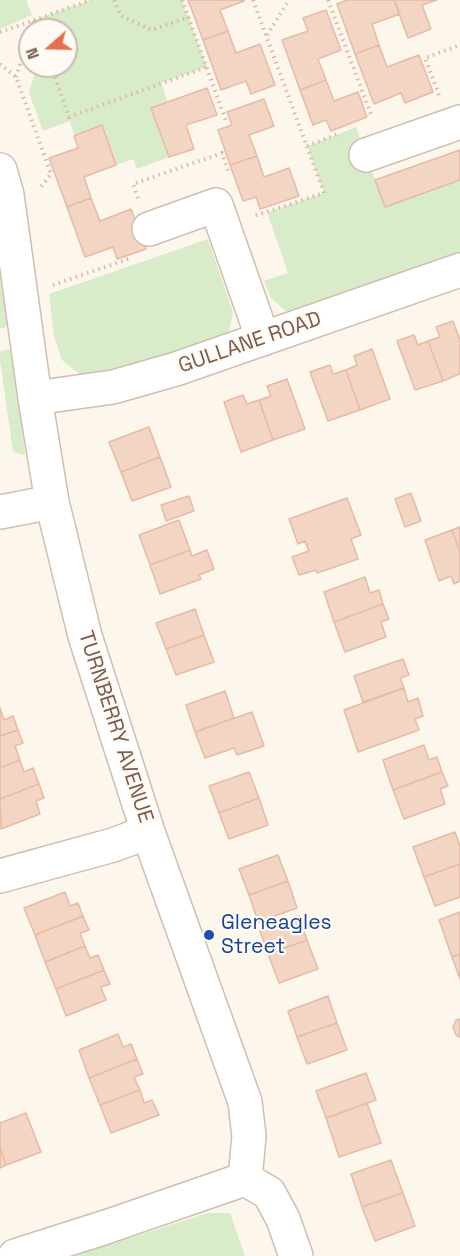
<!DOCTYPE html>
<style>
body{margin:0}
#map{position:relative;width:460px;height:1256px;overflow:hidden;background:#fdf6ec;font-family:"Space Grotesk",sans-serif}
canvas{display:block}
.north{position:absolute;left:18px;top:18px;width:60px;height:60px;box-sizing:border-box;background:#fffaf3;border:2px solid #cabbb1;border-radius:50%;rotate:250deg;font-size:16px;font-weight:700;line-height:24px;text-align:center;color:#7a5c4d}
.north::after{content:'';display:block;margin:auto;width:21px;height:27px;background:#e76f51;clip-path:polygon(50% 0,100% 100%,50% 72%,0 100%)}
</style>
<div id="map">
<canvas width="460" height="1256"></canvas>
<div class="north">N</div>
</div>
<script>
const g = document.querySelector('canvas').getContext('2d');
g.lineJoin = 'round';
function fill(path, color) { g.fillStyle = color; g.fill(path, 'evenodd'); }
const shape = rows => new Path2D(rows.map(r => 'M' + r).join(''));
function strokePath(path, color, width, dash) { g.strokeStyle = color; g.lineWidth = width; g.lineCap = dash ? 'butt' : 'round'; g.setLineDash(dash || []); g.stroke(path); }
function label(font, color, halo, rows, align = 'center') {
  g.font = font + ' "Space Grotesk",sans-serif'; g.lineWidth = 4.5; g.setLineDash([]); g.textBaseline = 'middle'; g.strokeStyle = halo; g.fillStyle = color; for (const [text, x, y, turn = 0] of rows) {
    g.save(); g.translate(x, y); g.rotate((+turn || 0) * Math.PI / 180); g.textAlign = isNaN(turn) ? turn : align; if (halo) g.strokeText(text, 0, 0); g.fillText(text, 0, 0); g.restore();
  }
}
fill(shape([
 [0,0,26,0,32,15,0,29],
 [91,0,182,0,207,67,161,83,168,102,151,108,169,157,137,169,133,159,116,165,102,126,74,136,70,121,43,131,29,93,37,66,66,66,66,30,38,30,34,20],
 [356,127,385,207,460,180,460,253,288,313,271,298,264,281,288,273,267,212,324,193,307,146],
 [208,239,233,312,229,333,123,369,101,374,79,374,62,360,54,336,49,294],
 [0,264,9,327,0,328],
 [10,349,15,378,30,391,33,414,23,435,25,455,13,452,0,360,0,351],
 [208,1213,230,1213,245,1256,74,1256]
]), '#d8ecc9');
const building = shape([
 [188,0,244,0,244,1,220,10,228,31,203,40,188,0],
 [347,0,394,0,400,14,372,24,379,45,355,54,337,4,347,0],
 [394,0,437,0,422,5,431,29,408,38,394,0],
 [326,10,341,50,318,59,326,80,300,90,282,40,308,31,303,18,326,10],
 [228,31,236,53,260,44,275,85,251,94,246,81,221,90,203,40,228,31],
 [379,45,387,67,419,55,433,92,405,103,401,93,374,104,355,54,379,45],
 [326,80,334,101,358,92,367,117,331,131,326,120,313,125,300,90,326,80],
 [207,88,217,115,186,125,194,149,169,157,151,108,207,88],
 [264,99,274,126,249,135,257,156,230,165,218,130,232,125,227,112,264,99],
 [102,125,116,165,84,177,91,198,67,207,49,158,78,148,74,136,102,125],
 [460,150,460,180,385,207,375,180,460,150],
 [257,156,264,177,289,168,299,196,260,209,256,197,243,201,230,165,257,156],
 [91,198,100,221,131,209,146,249,117,259,113,247,85,257,67,207,91,198],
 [453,321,460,340,460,374,443,381,428,341,440,337,436,327,453,321],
 [414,335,418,345,428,341,443,381,415,390,397,341,414,335],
 [372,349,390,399,360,410,346,370,357,365,354,356,372,349],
 [330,365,333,374,346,370,360,410,328,421,310,372,330,365],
 [287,379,305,429,273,440,259,400,271,396,267,386,287,379],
 [243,395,247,404,259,400,273,440,241,452,224,402,243,395],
 [149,427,160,457,121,472,109,442,149,427],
 [160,457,171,487,132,501,121,472,160,457],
 [411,493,421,521,405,527,395,499,411,493],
 [189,496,194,511,166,521,161,505,189,496],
 [347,498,361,535,351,539,358,559,317,573,316,570,299,575,292,557,309,551,305,541,298,544,289,519,347,498],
 [179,520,190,550,150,565,139,535,179,520],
 [460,527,460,552,452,530,460,527],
 [452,530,460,552,460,581,454,584,451,576,439,581,425,540,452,530],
 [190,550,192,556,207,550,214,569,199,575,201,579,160,594,150,565,190,550],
 [365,577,370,593,379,590,383,604,334,622,324,592,365,577],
 [383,604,389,619,381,622,386,637,345,652,334,622,383,604],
 [195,609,204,635,166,649,156,623,195,609],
 [204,635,214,662,176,675,166,649,204,635],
 [403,659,409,675,400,678,404,688,363,702,354,676,403,659],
 [404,688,408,702,418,698,423,716,415,719,419,730,358,752,344,710,404,688],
 [225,691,234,718,195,732,186,705,225,691],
 [0,708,4,720,13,716,18,730,0,736,0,708],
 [252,712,264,746,237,755,234,748,205,758,195,732,252,712],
 [18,730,23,743,15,746,20,760,0,768,0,736,18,730],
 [424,745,429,760,437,757,442,772,393,790,383,760,424,745],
 [20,760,24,772,33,768,39,784,0,799,0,768,20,760],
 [249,772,259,798,219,813,209,786,249,772],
 [442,772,448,786,440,789,445,804,404,819,393,790,442,772],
 [39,784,44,798,36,801,40,814,1,829,0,799,39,784],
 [259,798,268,825,229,839,219,813,259,798],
 [455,832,460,846,460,864,424,877,413,847,455,832],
 [278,855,288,881,249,895,239,869,278,855],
 [460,864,460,897,435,906,424,877,460,864],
 [288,881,297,908,258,922,249,895,288,881],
 [65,892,70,906,78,903,83,916,35,935,24,908,65,892],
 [460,912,460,954,452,957,439,920,460,912],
 [83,916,89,930,80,933,85,946,45,962,35,935,83,916],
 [299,916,307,940,268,954,260,931,299,916],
 [307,940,318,969,279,983,268,954,307,940],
 [85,946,90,958,98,955,104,970,56,989,45,962,85,946],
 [460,954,460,979,452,957,460,954],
 [104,970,110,984,101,987,106,1000,66,1016,56,989,104,970],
 [328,996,337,1023,297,1037,288,1011,328,996],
 [460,1019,460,1037,456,1035,453,1027,456,1020,460,1019],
 [337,1023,347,1050,307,1064,297,1037,337,1023],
 [118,1034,123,1047,131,1044,137,1059,89,1078,79,1050,118,1034],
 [137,1059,143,1074,134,1077,140,1090,100,1105,89,1078,137,1059],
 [366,1073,376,1100,326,1118,316,1091,366,1073],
 [140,1090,144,1103,152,1100,159,1115,111,1133,100,1105,140,1090],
 [367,1103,381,1143,339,1157,326,1118,367,1103],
 [26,1113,41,1152,6,1165,0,1148,0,1123,26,1113],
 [0,1148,6,1165,0,1168,0,1148],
 [391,1160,403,1193,362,1207,351,1174,391,1160],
 [403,1193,415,1226,375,1241,362,1207,403,1193]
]);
fill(building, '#f3d5c3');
strokePath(building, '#e6bba3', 1.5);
const minor = shape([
 [366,155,460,122],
 [0,170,7,195,35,398,52,502,85,636,148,832,245,1102,249,1136,245,1179,269,1193,283,1219,296,1256],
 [149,229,216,205,263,339],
 [35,398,113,387,176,369,460,270],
 [0,512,52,502],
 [0,876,113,845,148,832],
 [15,1256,106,1227,245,1179]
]);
strokePath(minor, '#d1beb0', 36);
strokePath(shape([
 [114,0,121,16,152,30,189,17],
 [182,0,226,121],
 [253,0,324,193,254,216],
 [328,0,372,117],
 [34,20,38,30],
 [31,30,34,20],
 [0,32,91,0],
 [267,35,289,0],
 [0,64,16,77,51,174,41,187],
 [51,66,69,117,207,67],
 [16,77,30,33],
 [439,95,425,58,460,45],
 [307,146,338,134],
 [138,198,133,184,222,153,229,174],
 [53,285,131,258]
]), '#d9b8a5', 4, [1.5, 4.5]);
strokePath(minor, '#fff', 33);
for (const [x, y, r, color] of [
 [209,935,6,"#1a4fb4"]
]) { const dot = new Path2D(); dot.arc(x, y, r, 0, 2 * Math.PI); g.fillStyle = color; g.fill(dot); strokePath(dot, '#fffaf3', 2); }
label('21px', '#7a5c4d', '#fffaf3', [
 ["GULLANE ROAD",250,343,-19],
 ["TURNBERRY AVENUE",115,727,72]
]);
label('21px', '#164399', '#fffaf3', [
 ["Gleneagles",221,923],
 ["Street",221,947]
], 'left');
</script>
